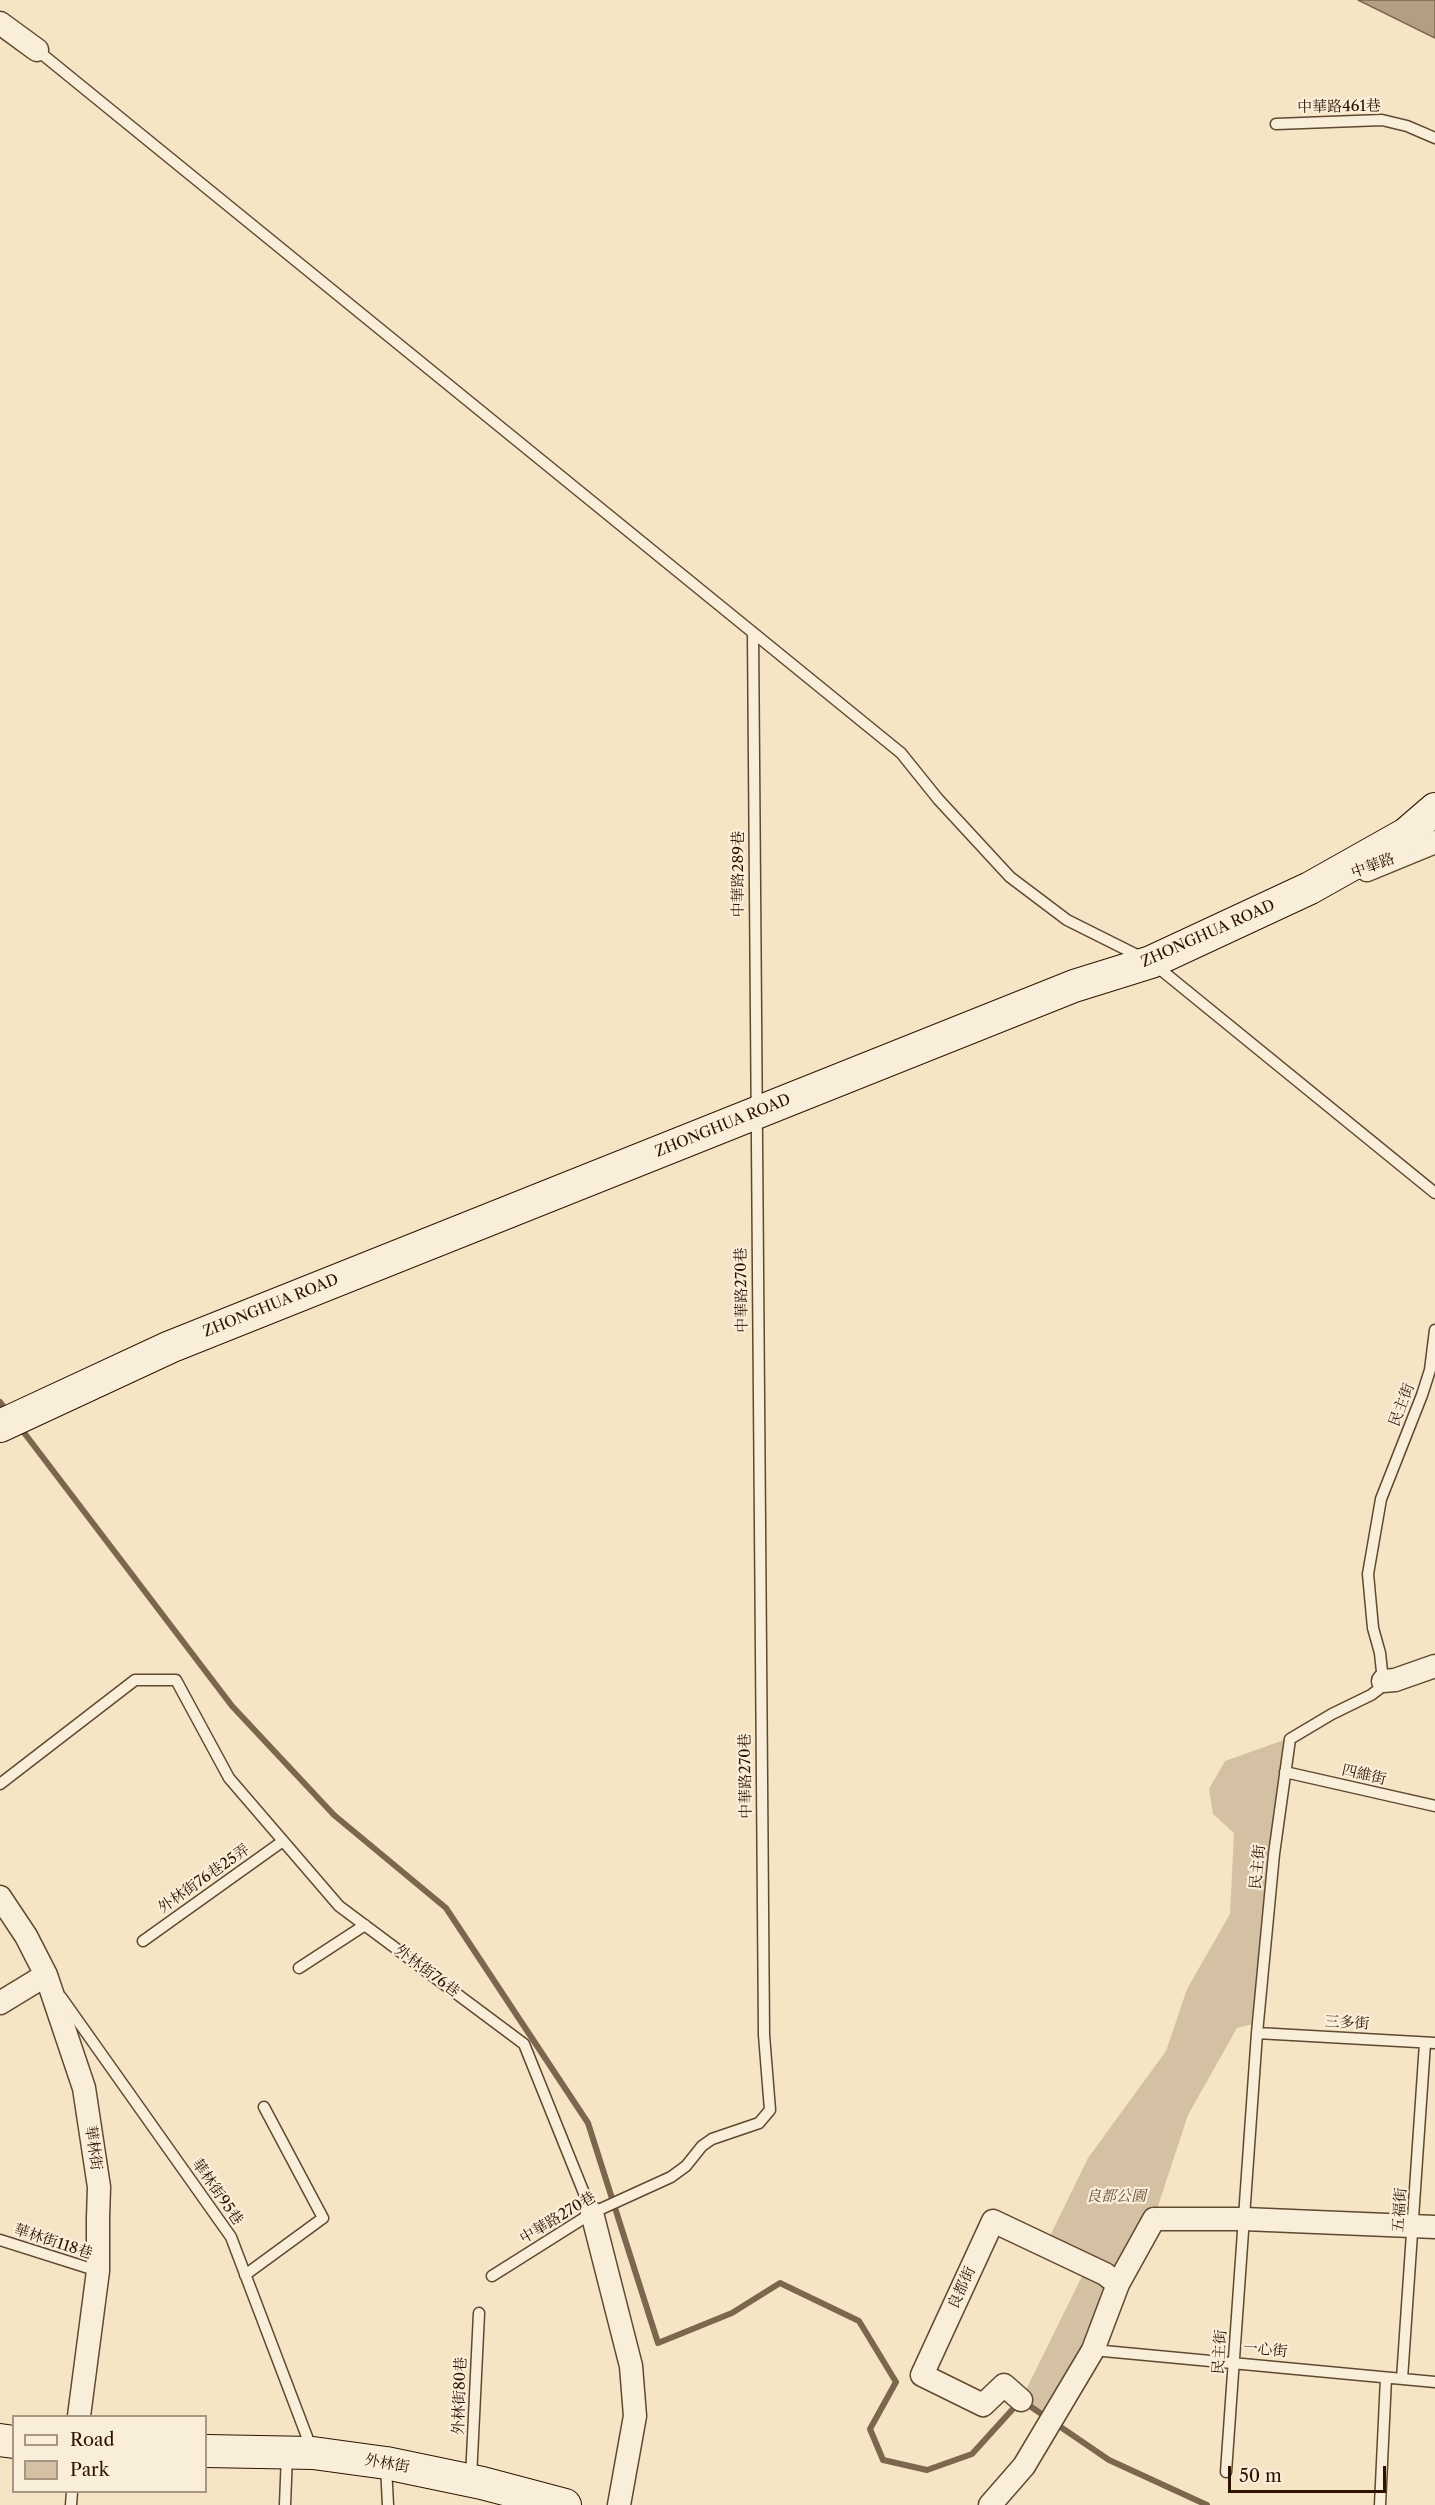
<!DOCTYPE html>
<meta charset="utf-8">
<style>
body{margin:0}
#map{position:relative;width:1435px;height:2505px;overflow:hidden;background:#f6e5c5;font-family:"Libre Caslon Text",serif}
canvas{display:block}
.legend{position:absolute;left:12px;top:2415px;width:195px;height:78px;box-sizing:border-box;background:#f9eed9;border:2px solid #a89682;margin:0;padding:8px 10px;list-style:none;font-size:18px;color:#2e1300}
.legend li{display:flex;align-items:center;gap:12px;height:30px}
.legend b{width:30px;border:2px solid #a89682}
.scale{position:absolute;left:1228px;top:2466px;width:158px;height:27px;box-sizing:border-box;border:3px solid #2e1300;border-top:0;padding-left:8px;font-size:18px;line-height:21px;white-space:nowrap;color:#2e1300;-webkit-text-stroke:4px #f9eed9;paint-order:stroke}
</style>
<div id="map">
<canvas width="1435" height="2505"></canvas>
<ul class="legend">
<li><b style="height:8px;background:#f9eed9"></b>Road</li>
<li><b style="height:16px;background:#d4c1a4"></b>Park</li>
</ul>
<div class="scale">50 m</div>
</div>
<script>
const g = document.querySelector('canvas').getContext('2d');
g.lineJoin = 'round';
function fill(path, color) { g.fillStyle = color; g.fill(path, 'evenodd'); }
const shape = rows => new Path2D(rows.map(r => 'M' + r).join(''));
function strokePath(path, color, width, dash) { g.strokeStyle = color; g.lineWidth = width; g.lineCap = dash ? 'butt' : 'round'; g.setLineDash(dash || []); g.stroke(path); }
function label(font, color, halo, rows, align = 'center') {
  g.font = font + ' "Libre Caslon Text","Noto Serif TC",serif'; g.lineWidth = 4.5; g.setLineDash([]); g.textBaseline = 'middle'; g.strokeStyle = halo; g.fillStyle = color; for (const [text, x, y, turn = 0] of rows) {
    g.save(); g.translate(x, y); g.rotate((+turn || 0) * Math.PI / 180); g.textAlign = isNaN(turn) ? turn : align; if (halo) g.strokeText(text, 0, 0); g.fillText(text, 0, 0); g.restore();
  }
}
fill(shape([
 [1284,1740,1253,2024,1237,2028,1188,2115,1156,2212,1045,2417,1021,2400,1090,2260,1049,2238,1088,2158,1166,2051,1187,1989,1230,1914,1234,1833,1213,1814,1209,1789,1225,1761]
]), '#d4c1a4');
const water = shape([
 [1358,0,1435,0,1435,38,1358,0]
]);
fill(water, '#b29e82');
strokePath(water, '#7d664e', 1.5);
strokePath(shape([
 [0,1402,9,1414],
 [19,1426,232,1706,334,1815,446,1908,588,2123,658,2343,732,2313,780,2283,859,2321,896,2382,870,2429,883,2460,927,2470,972,2454,1021,2400,1109,2460,1207,2505]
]), '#7d664e', 6);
const lane = shape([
 [37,50,901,753,938,799,1010,877,1067,920,1141,957],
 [1276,124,1382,120,1407,126,1435,138],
 [1155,965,1435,1193],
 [1285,1772,1435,1806],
 [0,1784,135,1680,176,1680,229,1778,339,1906,524,2044,592,2213],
 [143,1941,283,1841],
 [299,1968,365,1925],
 [61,1997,231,2237,312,2450],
 [1257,2033,1435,2043],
 [0,2240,98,2271],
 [245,2275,323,2218,264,2107],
 [492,2276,592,2213,671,2177,686,2166,702,2146,712,2139,759,2123,770,2110,764,2035,753,633],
 [1093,2350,1435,2382],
 [1402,2379,1425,2043],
 [386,2466,388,2505],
 [1226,2472,1257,2033,1274,1854,1290,1739,1332,1714,1371,1695,1379,1689,1383,1681,1380,1653,1373,1628,1368,1574,1381,1499,1422,1395,1430,1370,1435,1330],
 [471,2478,479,2313],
 [71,2505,72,2492],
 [285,2505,287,2454],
 [1380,2505,1386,2378]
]);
const street = shape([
 [0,23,37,50],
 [1367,870,1435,842],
 [1383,1681,1395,1680,1435,1666],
 [0,1897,26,1936,46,1975,84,2088,99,2187,98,2218,98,2271,79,2416],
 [0,2003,46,1975],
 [592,2213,631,2366,635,2416,619,2505],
 [1021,2400,1004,2385,983,2405,922,2375,993,2221,1105,2274,1118,2284],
 [990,2505,1024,2466,1093,2350,1118,2284,1154,2219,1244,2219,1435,2227]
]);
const secondary = shape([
 [0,1426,170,1347,1074,986,1151,962,1310,888,1406,834,1435,809],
 [0,2440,14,2442],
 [206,2451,313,2453,386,2463,482,2483,565,2505]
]);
strokePath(lane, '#604831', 13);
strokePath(street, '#604831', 25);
strokePath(secondary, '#2e1300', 34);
strokePath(lane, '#f9eed9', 10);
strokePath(street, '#f9eed9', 22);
strokePath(secondary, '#f9eed9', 32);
label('15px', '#2e1300', '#f9eed9', [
 ["中華路461巷",1339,107,-1],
 ["中華路",1373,866,-20],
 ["中華路289巷",739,874,-90],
 ["ZHONGHUA ROAD",1208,934,-24],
 ["ZHONGHUA ROAD",723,1126,-22],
 ["中華路270巷",742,1290,-91],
 ["ZHONGHUA ROAD",271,1306,-22],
 ["民主街",1402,1405,-69],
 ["四維街",1364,1775,13],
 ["中華路270巷",746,1776,-91],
 ["民主街",1258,1867,-84],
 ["外林街76巷25弄",204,1879,-35],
 ["外林街76巷",427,1971,37],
 ["三多街",1347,2023,3],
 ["華林街",93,2148,82],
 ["華林街95巷",217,2192,55],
 ["五福街",1400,2210,-86],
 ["中華路270巷",558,2218,-31],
 ["華林街118巷",53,2242,18],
 ["良都街",962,2288,-65],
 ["一心街",1265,2350,6],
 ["民主街",1220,2352,-86],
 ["外林街80巷",460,2396,-88],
 ["外林街",387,2464,10]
]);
label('italic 15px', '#685039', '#f9eed9', [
 ["良都公園",1116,2197]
]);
</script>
